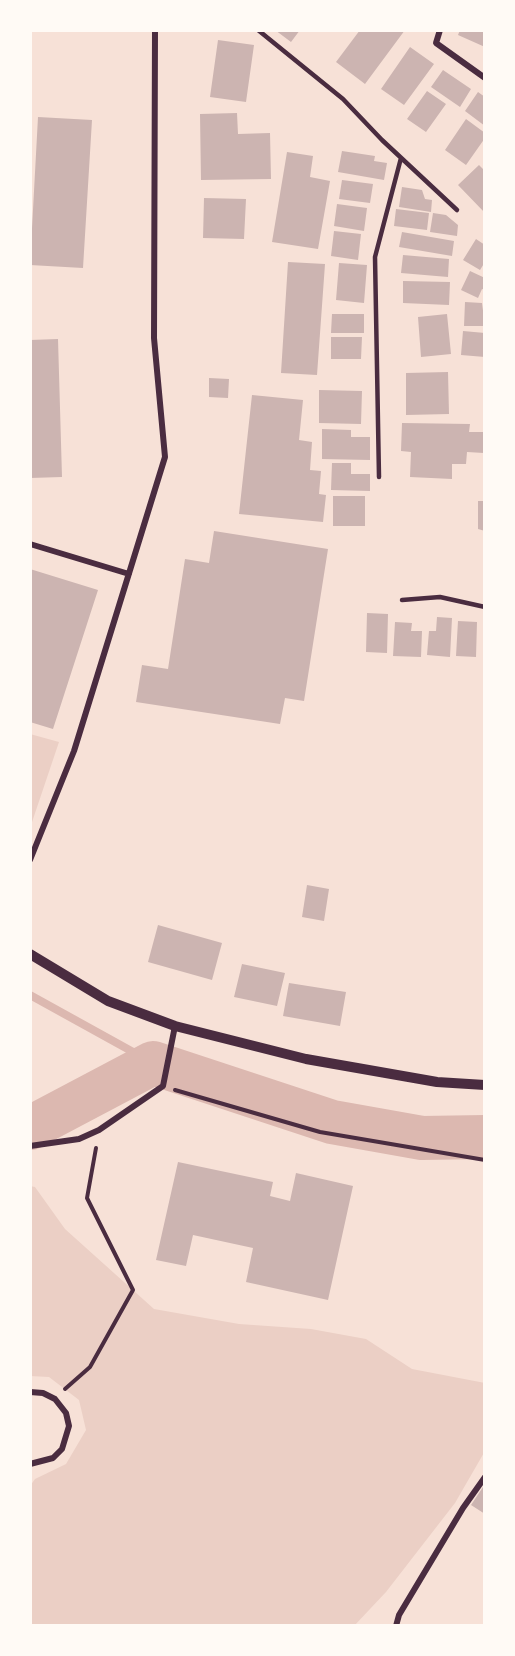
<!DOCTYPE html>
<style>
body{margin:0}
#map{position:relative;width:515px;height:1656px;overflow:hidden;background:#f7e1d7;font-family:Roboto,sans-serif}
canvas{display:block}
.frame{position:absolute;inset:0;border:32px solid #fffaf5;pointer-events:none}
</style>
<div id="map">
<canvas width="515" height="1656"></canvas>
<div class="frame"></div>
</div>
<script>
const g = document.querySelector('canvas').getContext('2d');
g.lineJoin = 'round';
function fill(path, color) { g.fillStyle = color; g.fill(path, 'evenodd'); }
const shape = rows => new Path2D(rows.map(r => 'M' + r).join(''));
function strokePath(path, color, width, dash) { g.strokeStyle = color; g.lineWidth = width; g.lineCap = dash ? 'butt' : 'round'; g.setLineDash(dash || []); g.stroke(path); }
fill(shape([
 [30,734,59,742,30,828],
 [30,1186,35,1187,65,1229,154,1309,239,1324,311,1329,366,1339,412,1369,485,1383,485,1451,455,1503,386,1592,354,1626,30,1626,30,1486,35,1479,66,1464,86,1430,79,1400,49,1377,30,1376]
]), '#ebcfc5');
strokePath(shape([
 [30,995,153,1063]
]), '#dcb8b0', 8);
strokePath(shape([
 [30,1128,153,1063,332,1122,422,1138,485,1137]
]), '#dcb8b0', 44);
fill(shape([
 [275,30,300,30,291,42],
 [360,30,405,30,365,84,336,62],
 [460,30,485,30,485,47,458,35],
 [218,40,254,45,246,102,210,97],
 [410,47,434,64,404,105,381,89],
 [443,70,471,89,460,107,431,87],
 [427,91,446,104,426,132,407,119],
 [478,92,485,97,485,126,465,111],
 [237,113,238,134,270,133,271,179,201,180,200,114],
 [38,117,92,120,83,268,30,265],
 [466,119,485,133,485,138,466,165,445,150],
 [342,151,375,156,374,161,387,163,384,180,338,172],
 [287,152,313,156,310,177,330,181,318,249,272,242],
 [479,165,485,171,485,213,458,185],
 [342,180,373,184,370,203,339,199],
 [402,187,422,190,425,199,432,200,431,212,399,207],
 [204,198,246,199,244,239,203,238],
 [337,204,367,208,364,231,334,226],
 [396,209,429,213,427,230,394,226],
 [433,213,446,215,458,225,457,236,430,232],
 [334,231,361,234,358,260,331,256],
 [402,232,454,241,452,256,399,247],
 [476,239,485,245,485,262,480,270,463,260],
 [403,255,449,259,448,277,401,273],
 [288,262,325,264,317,375,281,373],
 [339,263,367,265,364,303,336,300],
 [470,271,485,278,485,290,482,289,478,298,461,290],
 [403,281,450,282,449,305,403,303],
 [465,302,482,303,485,326,464,326],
 [332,314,364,314,364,333,331,333],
 [447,314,451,354,421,357,418,317],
 [463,331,485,333,485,357,461,355],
 [331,337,362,337,361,359,331,359],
 [58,339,62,477,30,478,30,340],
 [448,372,449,414,406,415,406,373],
 [209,378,229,379,228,398,209,397],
 [319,390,362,391,361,424,319,423],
 [252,395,303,400,299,440,312,442,310,470,321,471,319,494,326,495,323,522,239,514],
 [402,423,470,424,469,432,485,432,484,453,467,452,466,464,452,464,452,479,410,477,411,452,401,451],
 [322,429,351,430,351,437,370,437,370,460,322,459],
 [332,463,351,463,351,474,370,474,370,491,331,490],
 [333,496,365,496,365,526,333,526],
 [478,501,485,501,485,531,478,529],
 [214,531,328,549,304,701,285,698,280,724,136,702,142,665,168,669,185,559,209,563],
 [30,569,98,590,53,729,30,722],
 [367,613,388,614,387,653,366,652],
 [437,617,452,618,450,657,427,655,429,631,436,631],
 [458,621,477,622,476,657,456,656],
 [395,622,412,623,411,631,422,631,421,657,393,656],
 [307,885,329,889,324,921,302,917],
 [158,925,222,943,212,980,148,962],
 [242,964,285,973,277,1006,234,997],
 [289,983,346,992,340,1026,283,1016],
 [178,1162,273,1182,270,1196,290,1201,296,1173,353,1186,328,1300,246,1282,253,1248,193,1235,186,1266,156,1260],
 [485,1484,485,1514,471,1505]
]), '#ccb4b1');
strokePath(shape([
 [175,1090,320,1132,485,1160],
 [65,1389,90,1367,133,1290,87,1198,96,1148]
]), '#4a2c40', 4);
strokePath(shape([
 [258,30,343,99,382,140,457,210],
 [379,477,375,257,401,158],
 [402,600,440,597,485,607]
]), '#4a2c40', 4.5);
strokePath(shape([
 [440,30,436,43,485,78],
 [30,544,129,574],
 [30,860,74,751,165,457,154,338,155,30],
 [30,1146,79,1139,99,1130,163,1086,175,1026],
 [30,1392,43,1393,55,1399,66,1413,69,1426,62,1449,53,1458,30,1464],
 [396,1626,399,1615,463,1508,485,1477]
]), '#4a2c40', 6);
strokePath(shape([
 [30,954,108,1001,175,1026,306,1059,437,1082,485,1085]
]), '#4a2c40', 10);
</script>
